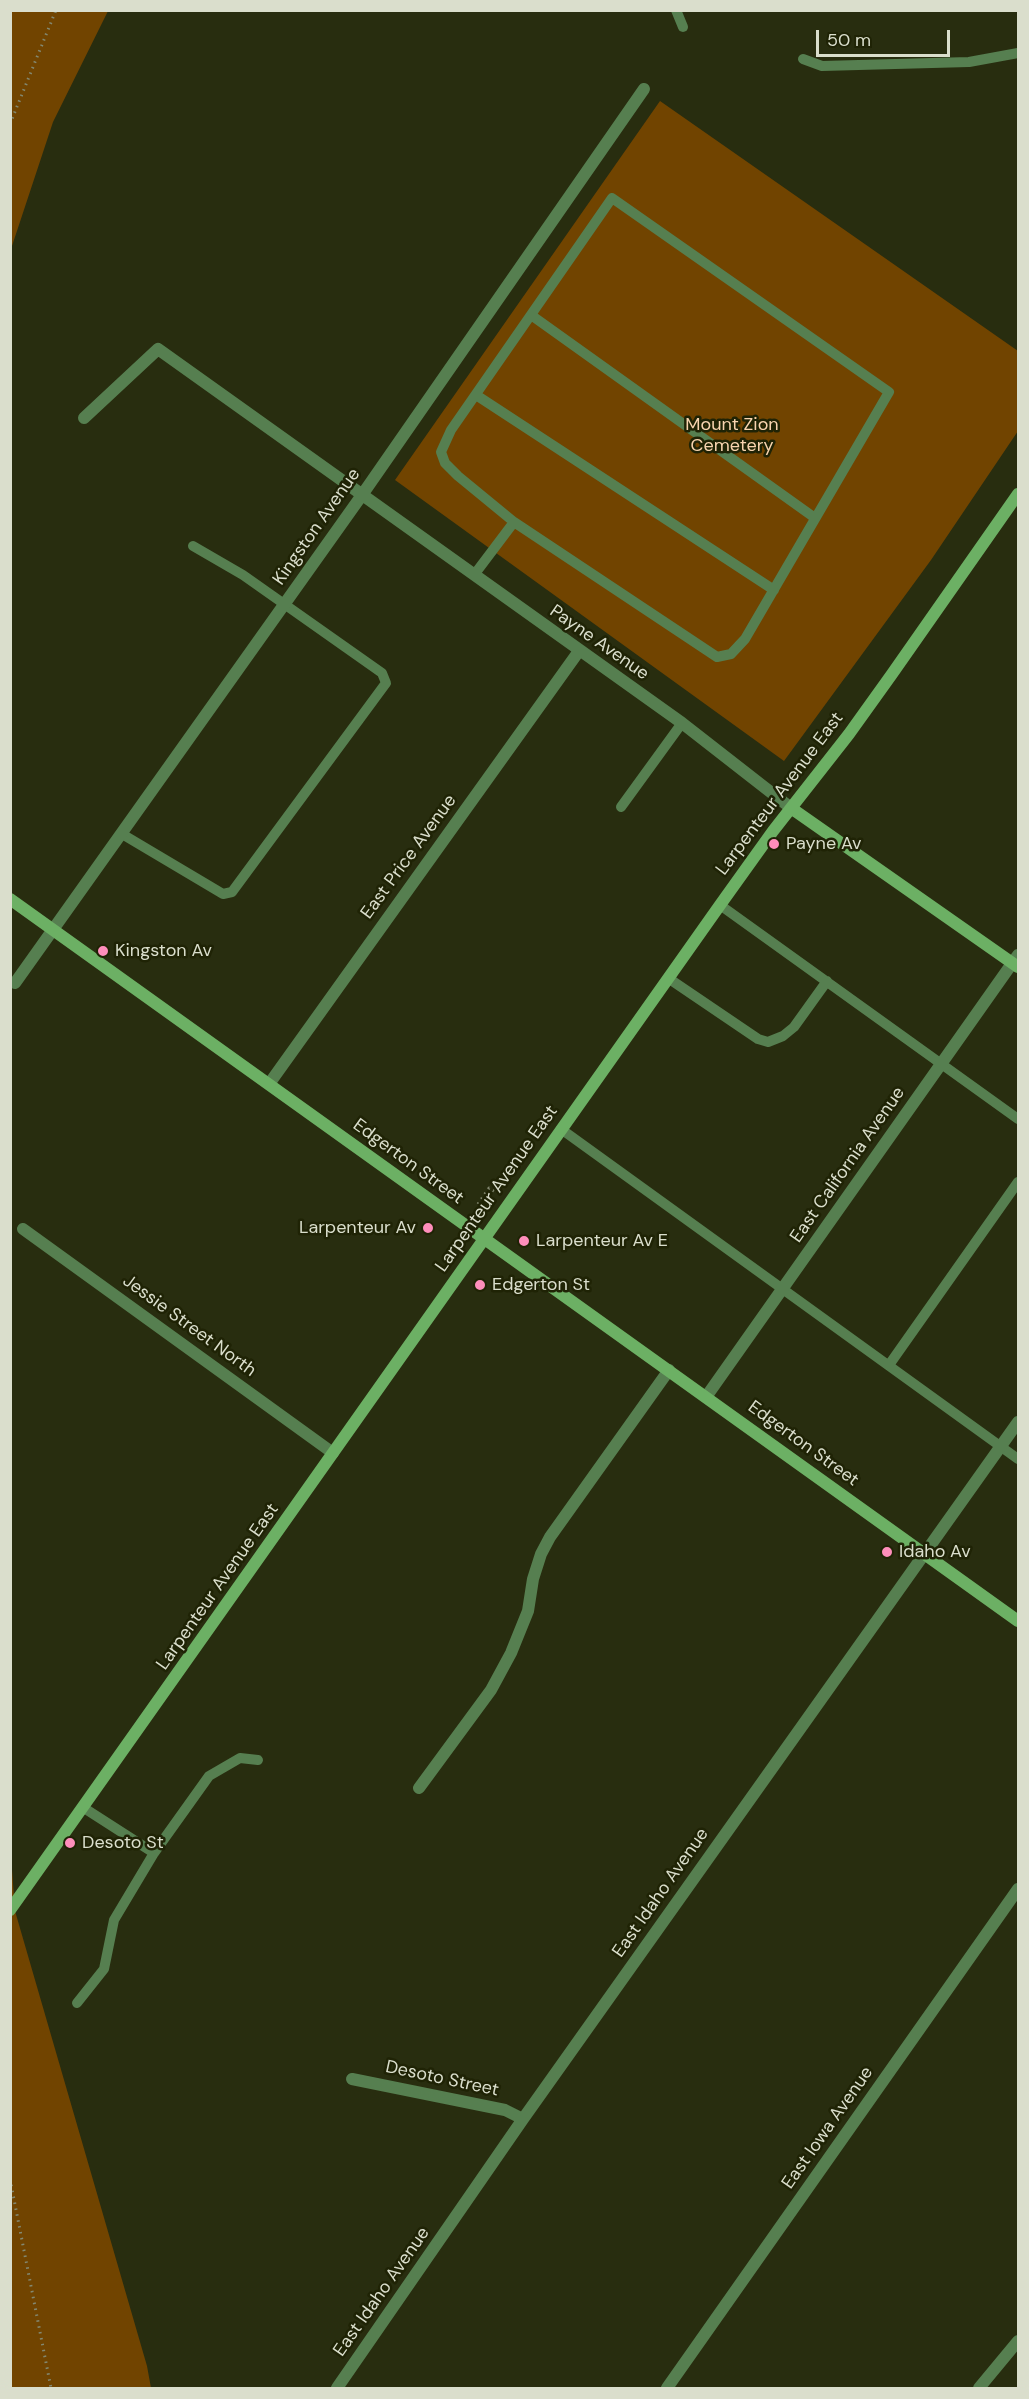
<!DOCTYPE html>
<style>
body{margin:0}
#map{position:relative;width:1029px;height:2399px;overflow:hidden;background:#282d0f;font-family:"DM Sans",sans-serif}
canvas{display:block}
.frame{position:absolute;inset:0;border:12px solid #dadecc;pointer-events:none}
.scale{position:absolute;left:816px;top:30px;width:134px;height:27px;box-sizing:border-box;border:3px solid #dadecc;border-top:0;padding-left:8px;font-size:18px;line-height:21px;white-space:nowrap;color:#dadecc;-webkit-text-stroke:4px #1f2305;paint-order:stroke}
</style>
<div id="map">
<canvas width="1029" height="2399"></canvas>
<div class="frame"></div>
<div class="scale">50 m</div>
</div>
<script>
const g = document.querySelector('canvas').getContext('2d');
g.lineJoin = 'round';
function fill(path, color) { g.fillStyle = color; g.fill(path, 'evenodd'); }
const shape = rows => new Path2D(rows.map(r => 'M' + r).join(''));
function strokePath(path, color, width, dash) { g.strokeStyle = color; g.lineWidth = width; g.lineCap = dash ? 'butt' : 'round'; g.setLineDash(dash || []); g.stroke(path); }
function label(font, color, halo, rows, align = 'center') {
  g.font = font + ' "DM Sans",sans-serif'; g.lineWidth = 5; g.setLineDash([]); g.textBaseline = 'middle'; g.strokeStyle = halo; g.fillStyle = color; for (const [text, x, y, turn = 0] of rows) {
    g.save(); g.translate(x, y); g.rotate((+turn || 0) * Math.PI / 180); g.textAlign = isNaN(turn) ? turn : align; if (halo) g.strokeText(text, 0, 0); g.fillText(text, 0, 0); g.restore();
  }
}
fill(shape([
 [10,11,108,11,53,122,11,249],
 [660,101,1018,351,1018,431,931,560,784,761,395,480],
 [10,1842,15,1911,147,2366,151,2388,11,2388]
]), '#714400');
strokePath(shape([
 [10,124,56,10],
 [478,1204,489,1188,494,1191],
 [10,2179,51,2388]
]), '#838870', 3, [1.5, 4.5]);
strokePath(shape([
 [676,10,683,27],
 [803,59,822,66,969,62,1018,53],
 [531,315,815,518],
 [476,395,774,590],
 [474,575,514,522,717,657,731,654,745,639,889,392,612,198,451,430,441,452,445,463,458,476,514,522],
 [621,807,682,723],
 [122,834,223,894,232,892,386,683,382,673,243,575,193,546],
 [720,905,1018,1119],
 [668,978,758,1039,768,1042,783,1036,794,1027,827,981],
 [561,1129,1018,1459],
 [889,1365,1018,1182],
 [84,1808,154,1853],
 [77,2003,104,1969,114,1920,154,1853,209,1776,240,1758,258,1760]
]), '#567f50', 10);
strokePath(shape([
 [84,418,158,349,682,723,791,808],
 [15,983,362,495,644,89],
 [269,1084,579,651],
 [23,1229,333,1453],
 [706,1397,1018,955],
 [419,1788,491,1690,511,1653,528,1611,533,1579,541,1554,550,1537,669,1370],
 [352,2079,505,2110,523,2119],
 [337,2388,523,2119,1018,1422],
 [667,2388,1018,1889],
 [979,2388,1018,2341]
]), '#567f50', 12);
strokePath(shape([
 [791,808,1018,967],
 [10,899,1018,1621],
 [10,1910,720,905,773,831,849,734,892,674,1018,494]
]), '#6cb064', 12);
for (const [x, y, r, color] of [
 [774,844,6,"#fe8ebb"],
 [103,951,6,"#fe8ebb"],
 [428,1228,6,"#fe8ebb"],
 [524,1241,6,"#fe8ebb"],
 [480,1285,6,"#fe8ebb"],
 [887,1552,6,"#fe8ebb"],
 [70,1843,6,"#fe8ebb"]
]) { const dot = new Path2D(); dot.arc(x, y, r, 0, 2 * Math.PI); g.fillStyle = color; g.fill(dot); strokePath(dot, '#1f2305', 2); }
label('18px', '#f8d4af', '#1f2305', [
 ["Mount Zion",732,425],
 ["Cemetery",732,446]
]);
label('18px', '#dadecc', '#1f2305', [
 ["Kingston Avenue",317,527,-55],
 ["Payne Avenue",599,643,35],
 ["Larpenteur Avenue East",780,794,-53],
 ["East Price Avenue",409,857,-54],
 ["Edgerton Street",408,1162,36],
 ["East California Avenue",848,1165,-55],
 ["Larpenteur Avenue East",497,1189,-55],
 ["Jessie Street North",189,1326,36],
 ["Edgerton Street",803,1444,36],
 ["Larpenteur Avenue East",218,1587,-55],
 ["East Idaho Avenue",661,1893,-55],
 ["Desoto Street",442,2079,12],
 ["East Iowa Avenue",828,2128,-55],
 ["East Idaho Avenue",382,2292,-55]
]);
label('18px', '#dadecc', '#1f2305', [
 ["Payne Av",786,844],
 ["Kingston Av",115,951],
 ["Larpenteur Av",416,1228,"right"],
 ["Larpenteur Av E",536,1241],
 ["Edgerton St",492,1285],
 ["Idaho Av",899,1552],
 ["Desoto St",82,1843]
], 'left');
</script>
